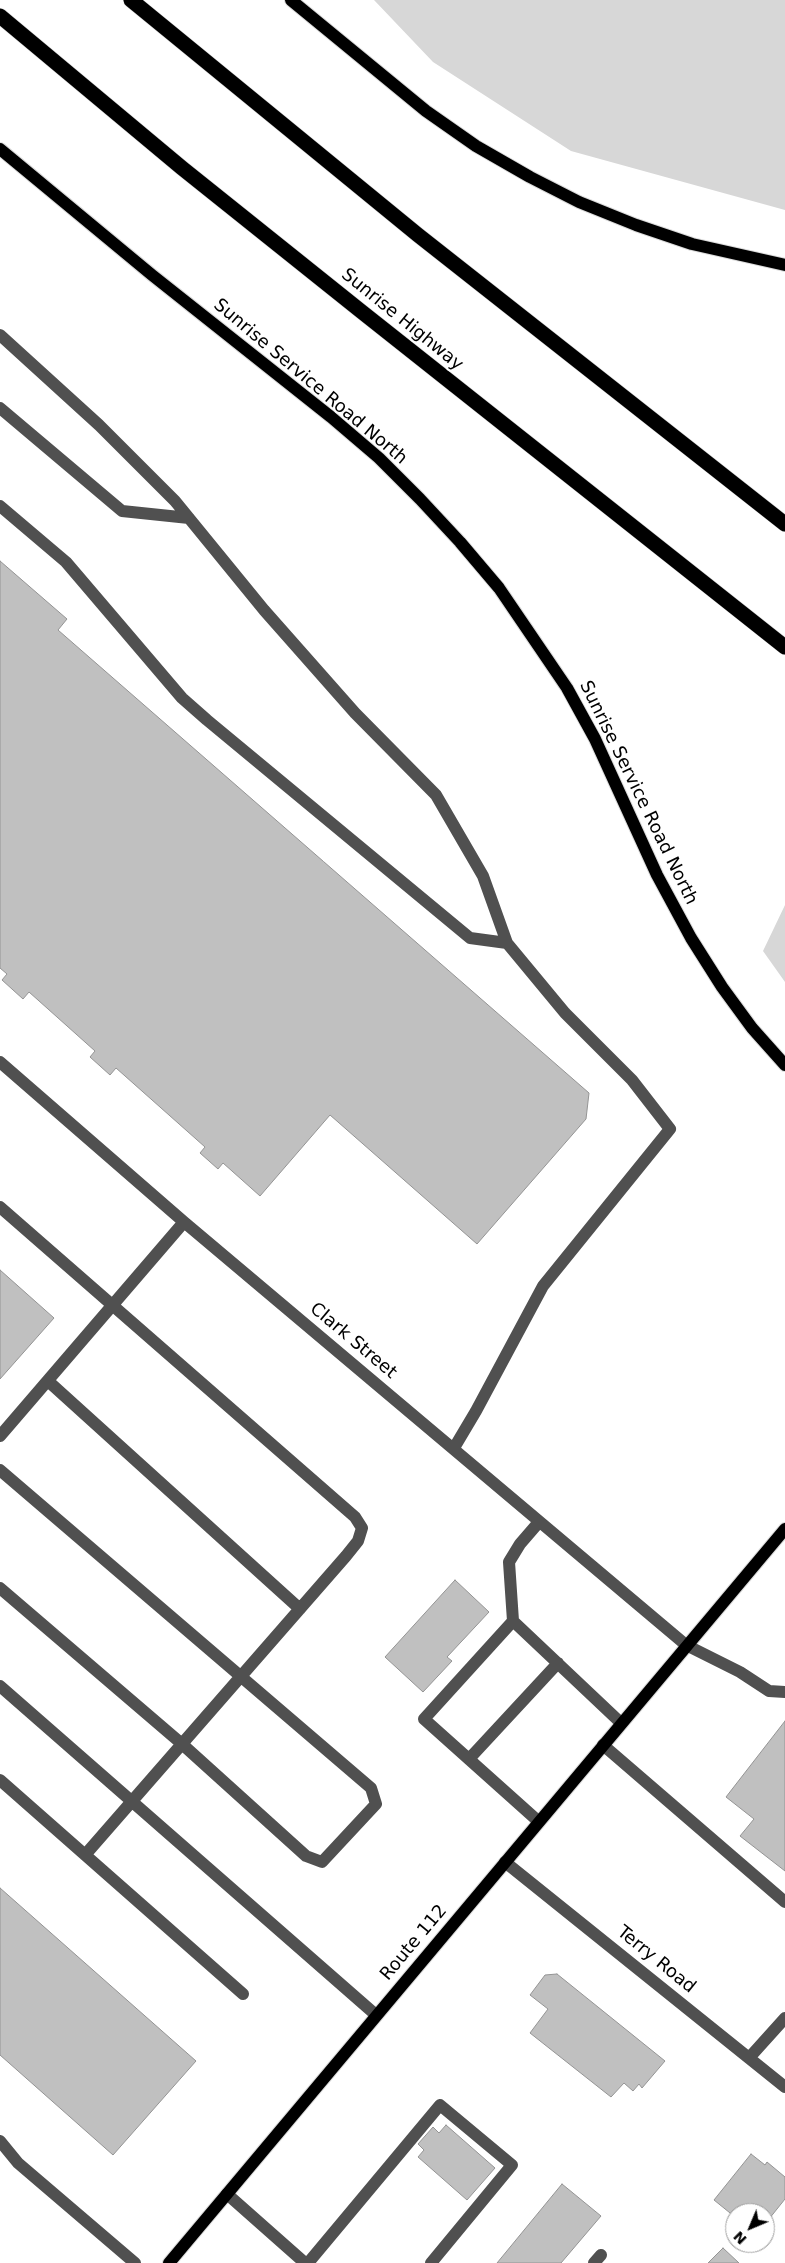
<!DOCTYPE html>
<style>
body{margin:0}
#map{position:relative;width:785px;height:2263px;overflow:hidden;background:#fff;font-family:"DejaVu Sans",sans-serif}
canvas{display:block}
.north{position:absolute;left:725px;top:2203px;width:50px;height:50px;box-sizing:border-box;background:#fff;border:1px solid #999;border-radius:50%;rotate:225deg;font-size:14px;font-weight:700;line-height:20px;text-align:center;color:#000}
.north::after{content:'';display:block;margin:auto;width:18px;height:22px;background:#000;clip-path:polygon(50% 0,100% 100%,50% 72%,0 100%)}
</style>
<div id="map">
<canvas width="785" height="2263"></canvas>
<div class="north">N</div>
</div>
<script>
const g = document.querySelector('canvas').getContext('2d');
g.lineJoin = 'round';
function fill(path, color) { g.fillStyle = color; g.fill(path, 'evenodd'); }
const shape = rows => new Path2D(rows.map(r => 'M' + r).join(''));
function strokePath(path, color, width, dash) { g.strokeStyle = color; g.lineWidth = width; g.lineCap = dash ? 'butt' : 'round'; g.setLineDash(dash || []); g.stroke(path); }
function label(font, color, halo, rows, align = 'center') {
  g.font = font + ' "DejaVu Sans",sans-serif'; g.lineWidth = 4; g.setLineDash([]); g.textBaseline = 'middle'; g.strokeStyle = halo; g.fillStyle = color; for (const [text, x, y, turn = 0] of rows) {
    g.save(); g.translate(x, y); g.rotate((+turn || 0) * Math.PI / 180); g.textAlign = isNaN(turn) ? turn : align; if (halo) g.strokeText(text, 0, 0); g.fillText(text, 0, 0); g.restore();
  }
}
fill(shape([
 [374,0,785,0,785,210,571,151,433,62],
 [785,905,785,982,763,951]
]), '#d7d7d7');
const building = shape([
 [0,561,67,619,58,630,589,1093,586,1119,477,1244,330,1115,260,1196,223,1163,218,1169,200,1153,205,1147,116,1068,110,1075,90,1057,95,1051,29,992,23,999,2,980,7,974,0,968,0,561],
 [0,1270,54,1318,0,1379,0,1270],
 [455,1580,489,1612,447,1657,452,1661,423,1692,385,1657,455,1580],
 [785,1721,785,1871,740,1836,754,1819,726,1797,785,1721],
 [0,1888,196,2061,113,2155,0,2055,0,1888],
 [557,1974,665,2061,642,2088,639,2084,633,2091,624,2083,611,2097,530,2033,548,2009,530,1995,545,1975,557,1974],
 [446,2125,495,2168,467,2200,418,2157,424,2150,418,2144,433,2127,439,2133,446,2125],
 [751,2154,765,2165,767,2162,785,2177,785,2199,765,2224,765,2213,735,2213,735,2217,714,2200,751,2154],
 [562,2184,601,2216,561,2263,497,2263,562,2184],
 [723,2248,739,2263,708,2263,723,2248]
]);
fill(building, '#c0c0c0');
strokePath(building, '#949494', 1);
const major = shape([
 [291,0,426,111,476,146,530,177,579,202,636,225,692,244,785,265],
 [0,149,152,275,331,417,379,458,420,499,460,542,499,588,567,688,595,739,657,875,691,938,722,987,752,1028,785,1065],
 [169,2263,785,1529]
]);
const highway = shape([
 [131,0,418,235,785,524],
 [0,16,182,168,362,312,785,647]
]);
strokePath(major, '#dbdbdb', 14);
strokePath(highway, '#dbdbdb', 16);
strokePath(shape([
 [0,335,99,425,175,501,264,610,355,713,436,795,483,876,507,943,565,1013,632,1080,670,1129,543,1286,476,1411,454,1448],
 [0,408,122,511,189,518],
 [0,506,66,562,182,698,207,720,470,938,507,943],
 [0,1062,184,1222,686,1645,740,1672,769,1691,785,1692],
 [0,1207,355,1517,362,1528,358,1541,346,1556,85,1855],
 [48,1381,300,1609],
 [0,1436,184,1222],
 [0,1470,371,1788,376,1804,322,1862,306,1856,182,1744,0,1588],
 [539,1522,520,1544,509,1562,513,1621,621,1723],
 [513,1621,424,1719,538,1821],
 [0,1686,376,2015],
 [603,1745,785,1902],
 [469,1759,558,1663],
 [0,1780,243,1994],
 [505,1862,785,2087],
 [749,2058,785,2018],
 [0,2141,18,2163,135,2263],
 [227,2194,305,2263],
 [308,2263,440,2105,512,2165,431,2263],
 [594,2263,601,2255]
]), '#505050', 12);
strokePath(major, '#000', 12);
strokePath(highway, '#000', 15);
label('18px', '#000', '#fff', [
 ["Sunrise Highway",402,320,39],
 ["Sunrise Service Road North",310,382,40],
 ["Sunrise Service Road North",638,793,64],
 ["Clark Street",353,1341,40],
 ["Route 112",414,1943,-50],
 ["Terry Road",656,1960,39]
]);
</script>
